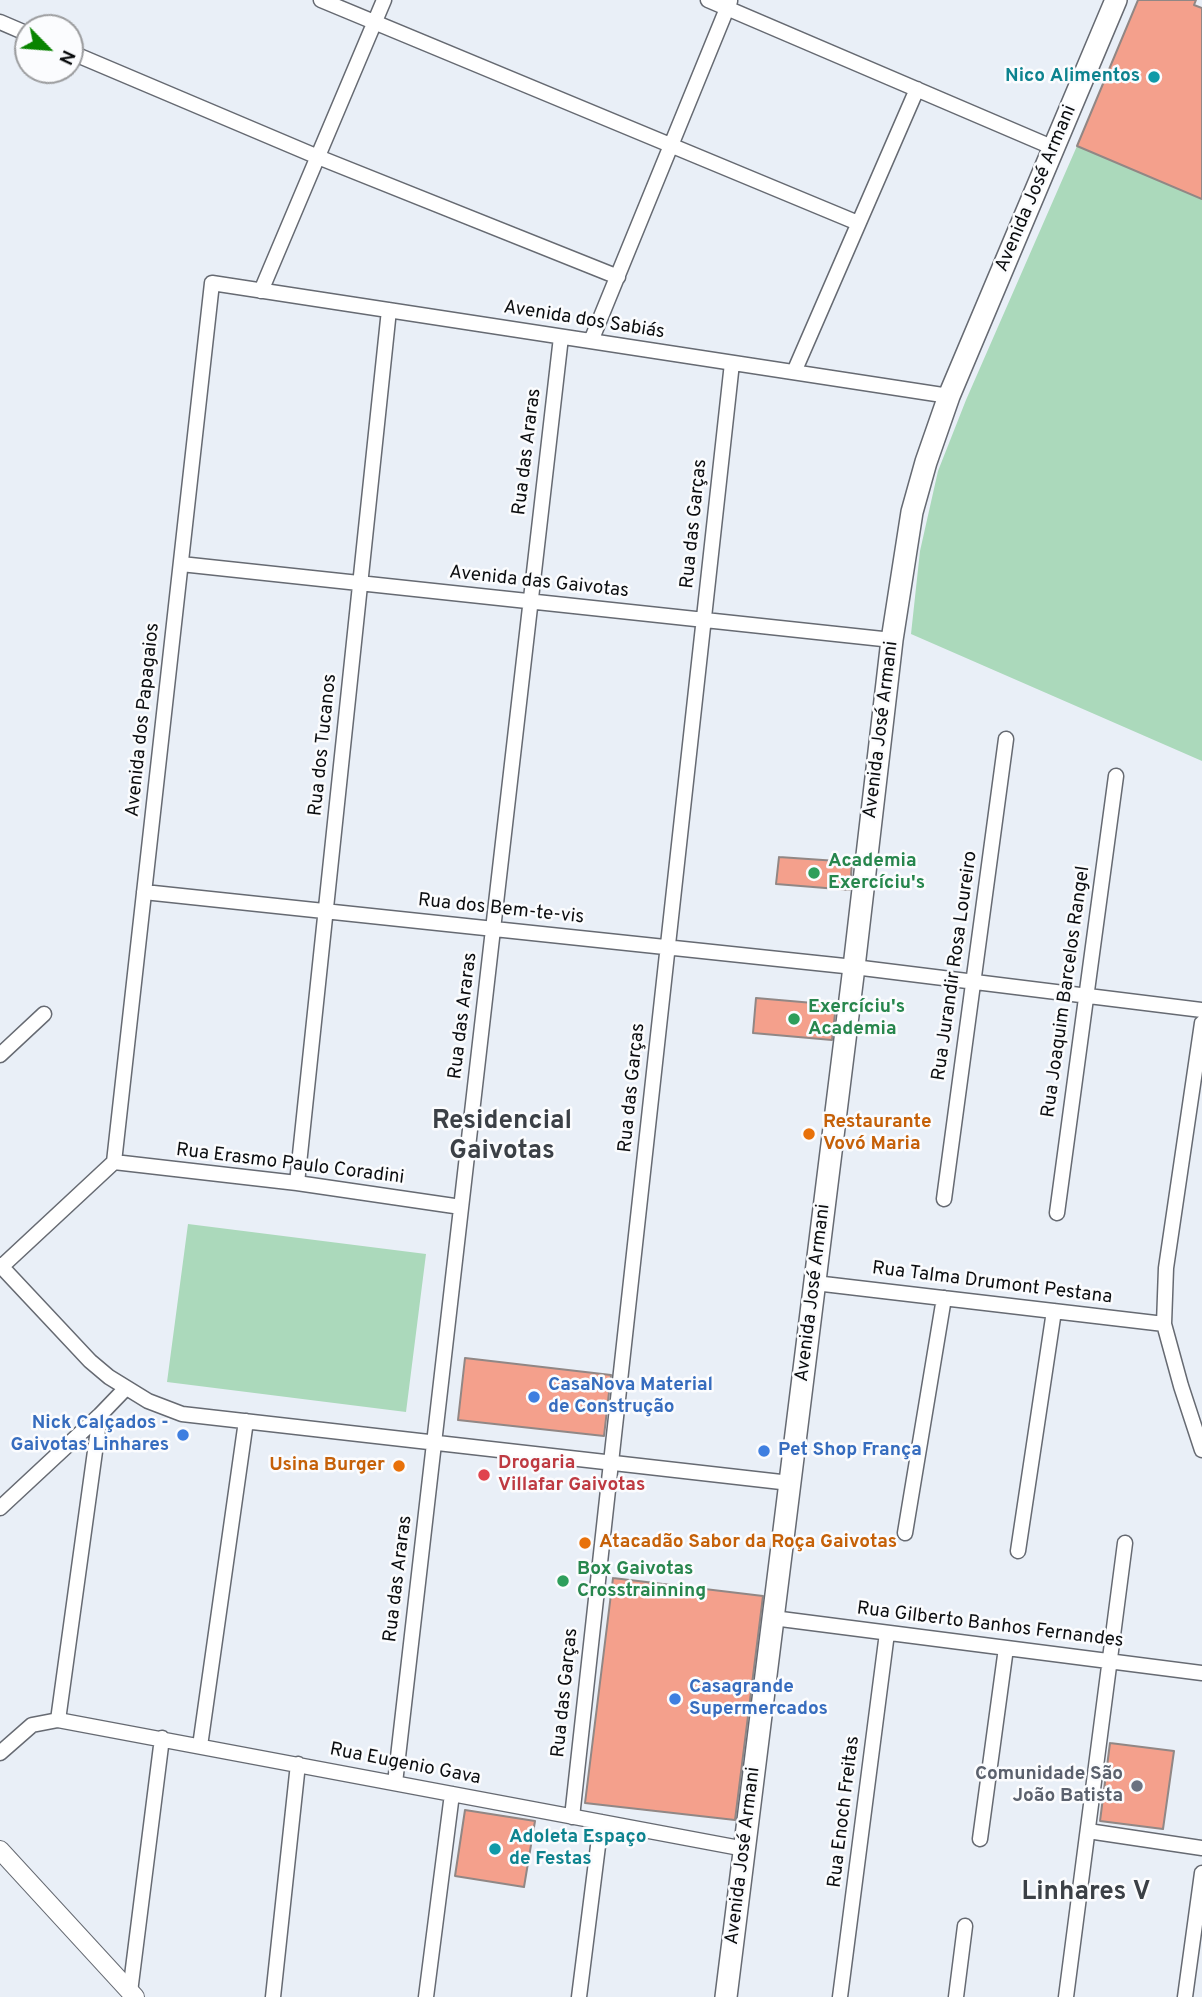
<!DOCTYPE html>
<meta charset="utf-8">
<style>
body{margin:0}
#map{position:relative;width:1202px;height:1997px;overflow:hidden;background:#e9eff7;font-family:Overpass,sans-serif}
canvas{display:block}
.north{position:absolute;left:14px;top:14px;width:70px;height:70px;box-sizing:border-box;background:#fbfcfe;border:2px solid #9b9c9e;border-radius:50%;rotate:115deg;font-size:19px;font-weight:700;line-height:28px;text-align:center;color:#0b0d0f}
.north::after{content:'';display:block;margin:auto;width:24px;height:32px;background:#098400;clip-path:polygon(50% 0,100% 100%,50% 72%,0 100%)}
</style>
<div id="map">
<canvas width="1202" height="1997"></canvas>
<div class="north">N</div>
</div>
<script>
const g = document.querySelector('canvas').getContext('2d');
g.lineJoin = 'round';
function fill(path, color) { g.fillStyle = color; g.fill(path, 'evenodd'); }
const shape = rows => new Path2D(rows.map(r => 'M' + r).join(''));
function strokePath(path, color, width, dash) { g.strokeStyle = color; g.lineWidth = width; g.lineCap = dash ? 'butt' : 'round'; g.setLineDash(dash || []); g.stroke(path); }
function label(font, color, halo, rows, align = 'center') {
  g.font = font + ' Overpass,sans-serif'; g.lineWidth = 5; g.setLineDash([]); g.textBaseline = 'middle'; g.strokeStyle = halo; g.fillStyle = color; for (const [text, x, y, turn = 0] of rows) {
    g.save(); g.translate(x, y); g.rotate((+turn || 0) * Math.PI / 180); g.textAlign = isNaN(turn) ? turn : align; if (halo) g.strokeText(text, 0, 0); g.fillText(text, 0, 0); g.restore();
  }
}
fill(shape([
 [1077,146,1202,199,1202,761,911,634,920,551,938,471,966,400],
 [188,1224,426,1254,406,1412,167,1382]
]), '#abd9bb');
const building = shape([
 [1138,0,1196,0,1194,5,1202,8,1202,199,1077,146,1138,0],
 [779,857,852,862,850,890,776,884,779,857],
 [756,998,836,1005,832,1040,753,1033,756,998],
 [465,1358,611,1375,604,1436,458,1420,465,1358],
 [613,1578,763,1596,735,1820,585,1803,613,1578],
 [1110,1743,1174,1751,1163,1829,1100,1821,1110,1743],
 [465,1810,535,1821,524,1887,455,1876,465,1810]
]);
fill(building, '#f4a08c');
strokePath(building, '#918785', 2);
const minor = shape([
 [321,0,858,223],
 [708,0,1054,148],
 [0,22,28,34],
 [70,52,318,157,618,277],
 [261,291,384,0],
 [591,341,730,1],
 [794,372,917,89],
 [181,564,892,640],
 [144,892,854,967,1202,1010],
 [1202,1023,1166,1268,1164,1324,1181,1386,1202,1450],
 [0,1055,44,1014],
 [114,1162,212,283,949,396],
 [114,1162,297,1183,461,1207],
 [297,1183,389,310],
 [944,1199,1006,739],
 [1057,1213,1116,776],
 [0,1265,90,1361,109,1377,148,1401,182,1414,790,1483],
 [0,1268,114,1162],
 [815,1283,1164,1324],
 [0,1508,100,1415,126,1388],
 [905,1533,944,1298],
 [1018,1551,1054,1311],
 [773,1618,1202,1673],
 [58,1720,100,1415],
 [200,1746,246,1421],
 [0,1753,32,1725,58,1720,745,1849],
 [395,1783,561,337],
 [572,1817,732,363],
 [1088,1831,1202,1848],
 [980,1839,1006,1648],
 [130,1992,162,1738],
 [273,1997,298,1764],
 [426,1997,452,1794],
 [579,1997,601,1822],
 [840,1997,887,1633],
 [956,1997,965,1926],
 [1066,1997,1125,1543],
 [1185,1997,1202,1873]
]);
const tertiary = shape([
 [0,1850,135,1997]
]);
const secondary = shape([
 [726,1997,854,967,892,640,912,512,926,462,949,396,1116,0]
]);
strokePath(minor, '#666a72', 17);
strokePath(tertiary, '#666a72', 20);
strokePath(secondary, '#666a72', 24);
strokePath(minor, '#fff', 14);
strokePath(tertiary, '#fff', 18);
strokePath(secondary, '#fff', 21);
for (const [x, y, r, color] of [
 [1154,77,7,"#0f9aa8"],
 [814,873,7,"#2e9e5b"],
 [794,1019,7,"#2e9e5b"],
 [809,1134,7,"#e8710a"],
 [534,1397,7,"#3f7fe0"],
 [183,1435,7,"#3f7fe0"],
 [764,1451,7,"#3f7fe0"],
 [399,1466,7,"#e8710a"],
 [484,1475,7,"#e0444e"],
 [585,1543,7,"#e8710a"],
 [563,1581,7,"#2e9e5b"],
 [675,1699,7,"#3f7fe0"],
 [1137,1786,7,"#6b7280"],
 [495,1849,7,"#0f9aa8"]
]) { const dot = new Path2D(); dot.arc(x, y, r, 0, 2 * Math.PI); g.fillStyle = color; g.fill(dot); strokePath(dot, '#fbfcfe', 2.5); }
label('bold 19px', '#0d838f', '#fbfcfe', [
 ["Nico Alimentos",1140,77],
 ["Adoleta Espaço",509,1838,"left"],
 ["de Festas",509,1860,"left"]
], 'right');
label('19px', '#0b0d0f', '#fbfcfe', [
 ["Avenida José Armani",1037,189,-67],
 ["Avenida dos Sabiás",584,321,9],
 ["Rua das Araras",528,452,-83],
 ["Rua das Garças",695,524,-84],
 ["Avenida das Gaivotas",539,583,6],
 ["Avenida dos Papagaios",144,720,-84],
 ["Avenida José Armani",882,730,-83],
 ["Rua dos Tucanos",324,745,-84],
 ["Rua dos Bem-te-vis",501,910,6],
 ["Rua Jurandir Rosa Loureiro",956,966,-82],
 ["Rua Joaquim Barcelos Rangel",1067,992,-82],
 ["Rua das Araras",464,1016,-83],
 ["Rua das Garças",633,1088,-84],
 ["Rua Erasmo Paulo Coradini",290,1165,7],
 ["Rua Talma Drumont Pestana",992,1284,7],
 ["Avenida José Armani",814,1293,-83],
 ["Rua das Araras",399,1579,-83],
 ["Rua Gilberto Banhos Fernandes",990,1626,7],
 ["Rua das Garças",566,1693,-84],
 ["Rua Eugenio Gava",405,1765,11],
 ["Rua Enoch Freitas",845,1812,-83],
 ["Avenida José Armani",744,1856,-83]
]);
label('bold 19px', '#27864d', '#fbfcfe', [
 ["Academia",828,862],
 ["Exercíciu's",828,884],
 ["Exercíciu's",808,1008],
 ["Academia",808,1030],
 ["Box Gaivotas",577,1570],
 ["Crosstrainning",577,1592]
], 'left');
label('bold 19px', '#c56008', '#fbfcfe', [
 ["Restaurante",823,1123],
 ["Vovó Maria",823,1145],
 ["Usina Burger",385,1466,"right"],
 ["Atacadão Sabor da Roça Gaivotas",599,1543]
], 'left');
label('bold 19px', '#366cbe', '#fbfcfe', [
 ["CasaNova Material",548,1386],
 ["de Construção",548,1408],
 ["Nick Calçados -",169,1424,"right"],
 ["Gaivotas Linhares",169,1446,"right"],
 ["Pet Shop França",778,1451],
 ["Casagrande",689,1688],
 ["Supermercados",689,1710]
], 'left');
label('bold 19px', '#be3a42', '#fbfcfe', [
 ["Drogaria",498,1464],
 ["Villafar Gaivotas",498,1486]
], 'left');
label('bold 19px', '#5b616d', '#fbfcfe', [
 ["Comunidade São",1123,1775],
 ["João Batista",1123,1797]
], 'right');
label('bold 26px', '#3b4046', '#fbfcfe', [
 ["Residencial",502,1123],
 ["Gaivotas",502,1153],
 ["Linhares V",1086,1894]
]);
</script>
